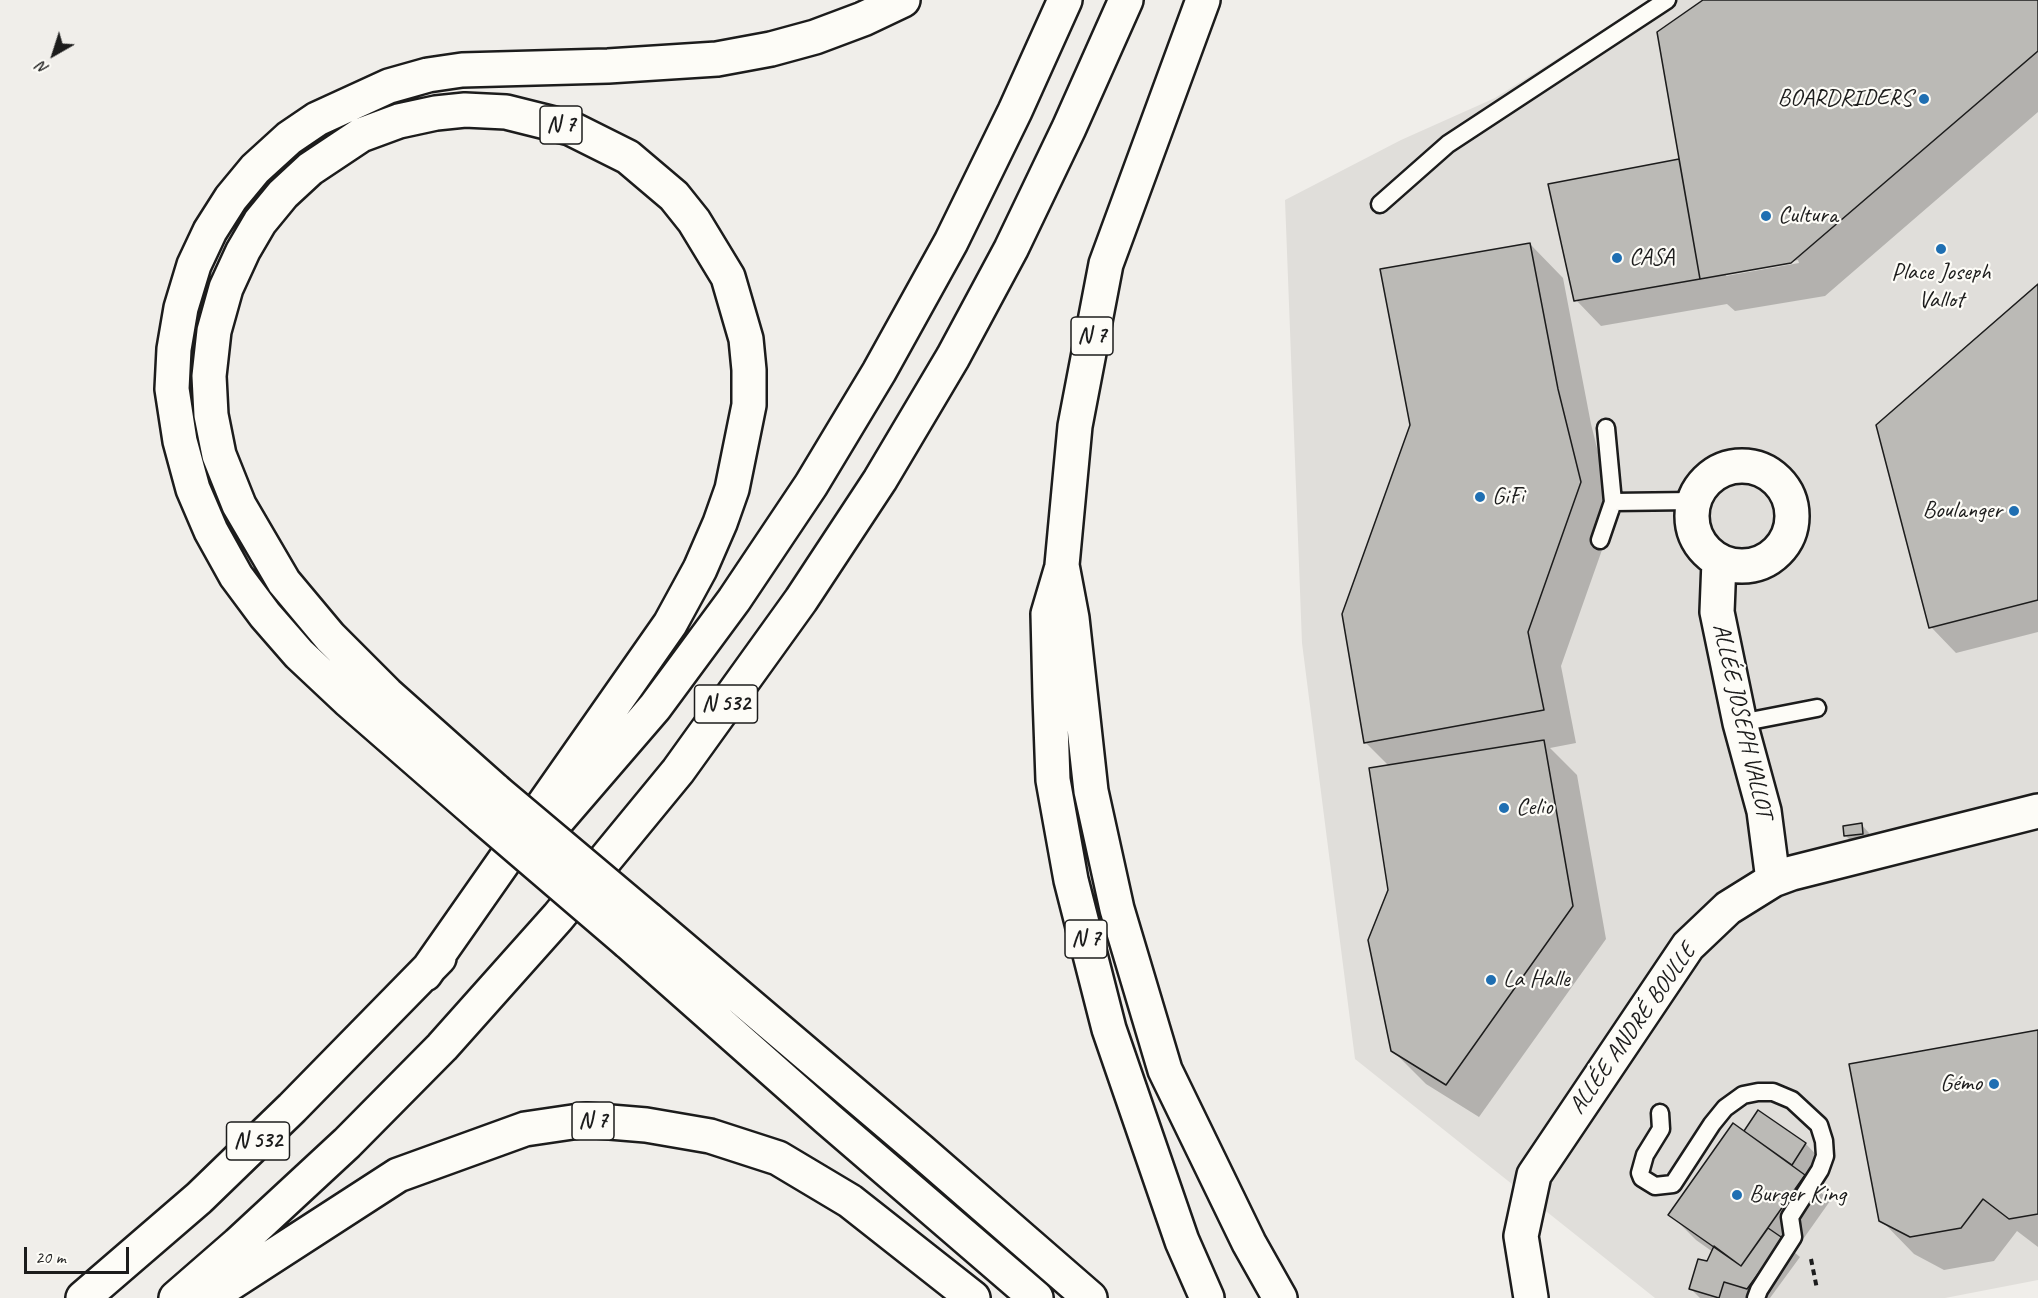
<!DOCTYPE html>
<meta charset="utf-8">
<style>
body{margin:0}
#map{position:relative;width:2038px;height:1298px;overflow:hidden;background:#f0eeea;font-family:Caveat,sans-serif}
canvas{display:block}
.north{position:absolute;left:24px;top:24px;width:60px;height:60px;-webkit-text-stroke:4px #fdfcf7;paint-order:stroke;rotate:219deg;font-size:16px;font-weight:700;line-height:24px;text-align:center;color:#1c1c1c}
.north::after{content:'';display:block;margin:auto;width:21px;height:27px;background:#1c1c1c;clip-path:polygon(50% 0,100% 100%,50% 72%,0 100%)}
.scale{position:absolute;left:24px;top:1247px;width:105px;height:27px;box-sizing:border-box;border:3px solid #1c1c1c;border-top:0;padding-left:8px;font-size:18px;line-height:21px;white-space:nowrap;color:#1c1c1c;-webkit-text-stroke:4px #fdfcf7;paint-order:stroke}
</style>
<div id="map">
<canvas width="2038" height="1298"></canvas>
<div class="north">N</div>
<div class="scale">20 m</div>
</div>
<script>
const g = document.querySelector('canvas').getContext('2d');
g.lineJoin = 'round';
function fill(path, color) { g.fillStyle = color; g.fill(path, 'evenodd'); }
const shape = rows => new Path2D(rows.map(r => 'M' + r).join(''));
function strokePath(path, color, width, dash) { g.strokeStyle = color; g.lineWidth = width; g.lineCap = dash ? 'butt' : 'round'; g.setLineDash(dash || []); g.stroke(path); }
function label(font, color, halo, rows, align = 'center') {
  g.font = font + ' Caveat,sans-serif'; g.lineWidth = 4.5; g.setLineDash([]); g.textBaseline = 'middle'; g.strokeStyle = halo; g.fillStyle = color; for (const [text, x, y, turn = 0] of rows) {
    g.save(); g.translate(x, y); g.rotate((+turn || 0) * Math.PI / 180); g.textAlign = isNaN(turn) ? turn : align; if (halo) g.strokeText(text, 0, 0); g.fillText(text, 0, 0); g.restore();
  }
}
fill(shape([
 [1650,0,2038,0,2038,1280,1945,1298,1655,1298,1355,1059,1302,643,1285,200,1401,140,1495,98]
]), '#e0deda');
fill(shape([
 [1705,0,2038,0,2038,112,1825,296,1735,311,1727,304,1601,326,1576,300,1679,161,1682,164],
 [1798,260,1799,263,1726,276,1726,273],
 [1530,244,1563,278,1591,424,1614,516,1561,666,1576,743,1550,748,1577,775,1606,939,1479,1117,1426,1084,1392,1050,1389,891,1390,767,1365,742],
 [2038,287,2038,632,1956,653,1931,627],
 [1861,824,1869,833,1871,842,1854,844,1846,836],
 [2038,1032,2038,1247,2017,1231,1994,1261,1944,1270,1914,1254,1881,1220],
 [1758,1112,1806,1144,1823,1162,1809,1181,1830,1201,1794,1252,1800,1257,1770,1298,1700,1298,1691,1289,1713,1252,1696,1240,1670,1214,1744,1133]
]), '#0003');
const building = shape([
 [1703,0,2038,0,2038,51,1791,263,1700,279,1657,32,1703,0],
 [1679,159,1700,279,1574,301,1548,184,1679,159],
 [1530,243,1558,389,1581,482,1528,632,1544,710,1364,743,1342,614,1410,425,1380,269,1530,243],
 [2038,284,2038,600,1929,628,1876,425,2038,284],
 [1544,740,1573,906,1446,1085,1391,1051,1368,940,1388,890,1369,768,1544,740],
 [1862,823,1863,834,1844,836,1843,826,1862,823],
 [2038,1030,2038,1214,2009,1219,1983,1199,1961,1228,1910,1237,1879,1221,1849,1064,2038,1030],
 [1758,1110,1806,1143,1792,1165,1744,1131,1758,1110],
 [1733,1123,1805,1175,1741,1266,1668,1215,1733,1123],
 [1768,1228,1784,1239,1747,1289,1724,1282,1719,1298,1689,1289,1698,1259,1707,1261,1714,1246,1741,1266,1768,1228]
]);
fill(building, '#bbbab6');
strokePath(building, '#1c1c1c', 1.5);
const lane = shape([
 [1380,204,1448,144,1667,0],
 [1613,502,1694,501],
 [1600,540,1613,502,1606,428],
 [1740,723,1817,708],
 [1660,1113,1661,1129,1645,1155,1640,1173,1642,1178,1655,1186,1673,1184,1712,1124,1725,1108,1743,1095,1758,1092,1773,1092,1792,1100,1819,1125,1824,1141,1825,1156,1820,1170,1790,1217,1793,1237,1759,1290,1756,1298]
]);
const street = shape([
 '1692 516a50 50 0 1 1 100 0a50 50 0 1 1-100 0Z',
 [1719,561,1717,612,1740,723,1764,811,1773,880],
 [1531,1298,1521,1236,1534,1175,1688,946,1728,908,1773,880,1792,873,2038,811]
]);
const highway = shape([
 [1203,0,1106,264,1075,426,1062,565,1072,618,1091,791,1117,909,1165,1070,1249,1243,1280,1298],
 [1061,570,1048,614,1050,696,1053,780,1071,880,1109,1029,1182,1241,1207,1298],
 [481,816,348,700,299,654,265,615,236,576,211,531,193,489,180,441,172,389,174,349,181,308,194,265,210,231,231,198,255,169,289,138,317,119,389,86,428,75,462,70,608,66,717,59,771,49,815,37,863,19,903,0],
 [549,830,655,707,734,600,811,485,879,372,951,242,1015,111,1065,0],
 [648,919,921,1151,1090,1298],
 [628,942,828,1119,1036,1298],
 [425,974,670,624,700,569,720,523,732,489,749,405,749,370,746,339,728,277,694,221,674,196,628,157,570,128,506,112,465,110,436,113,399,121,361,135,310,169,283,194,260,222,243,251,226,288,214,331,209,376,211,415,219,455,239,505,284,582,330,637,387,694,496,791],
 [83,1298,199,1198,292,1108,439,958],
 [176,1298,238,1244,347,1143,442,1047,558,917,678,771,801,600,880,480,953,357,1011,249,1069,128,1126,0],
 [208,1298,398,1175,525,1129,586,1120,646,1125,710,1136,778,1158,850,1201,973,1298]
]);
strokePath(lane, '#1c1c1c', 21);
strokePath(street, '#1c1c1c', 38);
strokePath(highway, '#1c1c1c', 38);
strokePath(shape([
 [1811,1259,1817,1289]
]), '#1c1c1c', 4, [6, 4.5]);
strokePath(lane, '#fdfcf7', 16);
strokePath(street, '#fdfcf7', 33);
strokePath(highway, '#fdfcf7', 33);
const highwayBridge = shape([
 [496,791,648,919],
 [481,816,628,942]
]);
strokePath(highwayBridge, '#1c1c1c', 38, []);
strokePath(highwayBridge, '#fdfcf7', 33);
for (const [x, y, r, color] of [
 [1924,99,6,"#1f6fb2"],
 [1766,216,6,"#1f6fb2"],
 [1941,249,6,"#1f6fb2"],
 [1617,258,6,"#1f6fb2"],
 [1480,497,6,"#1f6fb2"],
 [2014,511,6,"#1f6fb2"],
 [1504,808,6,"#1f6fb2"],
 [1491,980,6,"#1f6fb2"],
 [1994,1084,6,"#1f6fb2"],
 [1737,1195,6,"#1f6fb2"]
]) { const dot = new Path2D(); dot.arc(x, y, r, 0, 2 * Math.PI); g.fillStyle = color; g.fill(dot); strokePath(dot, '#fdfcf7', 2); }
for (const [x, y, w] of [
 [561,125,42],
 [1092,336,42],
 [726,704,63],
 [1086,939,42],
 [593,1121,42],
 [258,1141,63]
]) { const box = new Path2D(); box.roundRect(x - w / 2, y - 19, w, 38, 4.5); g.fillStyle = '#fdfcf7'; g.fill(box); strokePath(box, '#1c1c1c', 1.5); }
label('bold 22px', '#1c1c1c', null, [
 ["N 7",561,125],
 ["N 7",1092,336],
 ["N 532",726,704],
 ["N 7",1086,939],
 ["N 7",593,1121],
 ["N 532",258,1141]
]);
label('24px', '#1c1c1c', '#fdfcf7', [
 ["BOARDRIDERS",1912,99,"right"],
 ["Cultura",1778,216],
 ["CASA",1629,258],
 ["Place Joseph",1941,273,"center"],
 ["Vallot",1941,301,"center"],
 ["GiFi",1492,497],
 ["Boulanger",2002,511,"right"],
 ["Celio",1516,808],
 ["La Halle",1503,980],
 ["Gémo",1982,1084,"right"],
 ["Burger King",1749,1195]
], 'left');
label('24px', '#1c1c1c', '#fdfcf7', [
 ["ALLÉE JOSEPH VALLOT",1742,721,77],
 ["ALLÉE ANDRÉ BOULLE",1633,1029,-55]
]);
</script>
